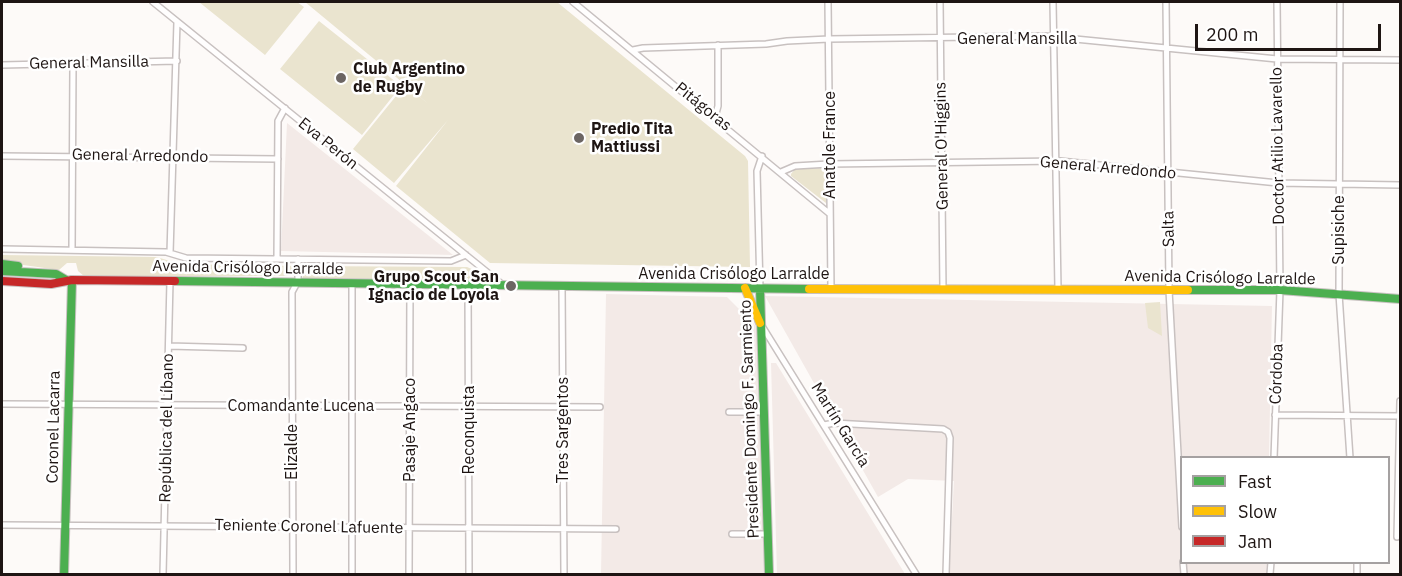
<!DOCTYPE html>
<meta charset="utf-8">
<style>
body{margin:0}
#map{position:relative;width:1402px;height:576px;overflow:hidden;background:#fdfaf8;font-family:"IBM Plex Sans",sans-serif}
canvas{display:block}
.frame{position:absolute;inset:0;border:3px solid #1e1513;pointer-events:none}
.legend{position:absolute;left:1180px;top:456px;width:210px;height:108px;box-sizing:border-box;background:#fff;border:2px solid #a5a1a1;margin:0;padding:8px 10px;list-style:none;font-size:18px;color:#1e1513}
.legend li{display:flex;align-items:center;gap:12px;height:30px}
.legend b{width:30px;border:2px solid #a5a1a1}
.scale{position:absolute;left:1195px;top:24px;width:186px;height:27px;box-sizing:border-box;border:3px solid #1e1513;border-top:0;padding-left:8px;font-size:18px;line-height:21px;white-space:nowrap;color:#1e1513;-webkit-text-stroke:4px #fff;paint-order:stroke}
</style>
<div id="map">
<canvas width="1402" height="576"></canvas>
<div class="frame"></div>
<ul class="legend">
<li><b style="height:8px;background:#4caf50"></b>Fast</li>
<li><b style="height:8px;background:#ffc107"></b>Slow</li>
<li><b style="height:8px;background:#c62828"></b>Jam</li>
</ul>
<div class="scale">200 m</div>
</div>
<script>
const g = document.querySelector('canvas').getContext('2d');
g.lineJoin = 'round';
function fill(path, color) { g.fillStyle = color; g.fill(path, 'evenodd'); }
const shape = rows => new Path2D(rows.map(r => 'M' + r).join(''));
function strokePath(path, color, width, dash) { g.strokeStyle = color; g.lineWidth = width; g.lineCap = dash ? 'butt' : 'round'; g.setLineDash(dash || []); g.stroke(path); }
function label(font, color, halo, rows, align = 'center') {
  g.font = font + ' "IBM Plex Sans",sans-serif'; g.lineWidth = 5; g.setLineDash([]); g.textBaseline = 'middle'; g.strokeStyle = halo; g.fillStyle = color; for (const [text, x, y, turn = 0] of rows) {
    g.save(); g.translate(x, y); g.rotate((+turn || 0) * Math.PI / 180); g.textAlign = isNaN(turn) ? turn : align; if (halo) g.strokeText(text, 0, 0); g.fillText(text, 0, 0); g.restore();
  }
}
fill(shape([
 [287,123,453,255,281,251],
 [606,294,727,297,765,335,766,574,601,574],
 [765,296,1272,306,1269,457,1182,458,1182,562,1267,563,1266,574,949,574,954,481,908,479,878,497],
 [771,363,776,363,905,574,777,574]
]), '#f3eae7');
fill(shape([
 [199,2,297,2,304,7,265,55],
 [305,2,557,2,745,156,748,161,750,267,490,263,396,186,448,120,394,183,353,149,405,85,431,106],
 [319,21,401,86,362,135,280,69],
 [822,168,827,173,826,203,791,176,791,174,795,169],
 [2,255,157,257,179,264,296,266,296,276,84,276,78,271,76,263,67,263,59,270,2,262],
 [301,266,467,267,481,273,482,276,482,278,478,280,303,278],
 [1160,302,1162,336,1148,328,1145,303]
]), '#eae4cf');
const street = shape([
 [153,2,503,285],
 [573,2,830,214],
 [828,2,831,289],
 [940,2,943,290],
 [1053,2,1058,289],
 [1166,2,1169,290,1182,527],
 [1340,2,1339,294,1350,458],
 [633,50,643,48,766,44,787,41,829,39,1045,36,1277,59,1400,60],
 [2,65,177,61],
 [715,117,718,106,718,45],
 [2,156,278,159],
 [781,172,795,166,829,164,1060,161,1278,183,1400,185],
 [2,249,166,252,186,258,451,261,466,255],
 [72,250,73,64],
 [170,253,177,22],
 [277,259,278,121,285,108],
 [352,283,352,574],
 [468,286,469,574],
 [562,286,564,574],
 [760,289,757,171,762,156],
 [762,326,916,574],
 [169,346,243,348],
 [2,404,600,407],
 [729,412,764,412],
 [1275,415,1400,416],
 [824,425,834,423,943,429,948,432,950,438,946,574],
 [1274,458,1280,290,1277,2],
 [2,525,616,529],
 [732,534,767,534],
 [1397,537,1400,401],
 [1183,562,1184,574],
 [1357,562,1357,574],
 [163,574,170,281],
 [293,574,292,292,298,281,298,259],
 [409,574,410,285],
 [1270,574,1271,562]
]);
const fast = shape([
 [2,264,18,266],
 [2,271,56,274,66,280],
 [175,281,809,289],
 [760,289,769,574],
 [1188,290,1280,290,1400,299],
 [64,574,72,280]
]);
const slow = shape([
 [745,288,760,323],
 [809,289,1188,290]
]);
const jam = shape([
 [2,281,51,284,72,280,175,281]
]);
strokePath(street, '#c8c1c0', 8);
strokePath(fast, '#c8c1c0', 10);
strokePath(slow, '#c8c1c0', 10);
strokePath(jam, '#c8c1c0', 10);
strokePath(street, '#fffefe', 5);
strokePath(fast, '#4caf50', 8);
strokePath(slow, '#ffc107', 8);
strokePath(jam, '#c62828', 8);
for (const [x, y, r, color] of [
 [341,78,6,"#6c6563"],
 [579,138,6,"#6c6563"],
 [511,286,6,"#6c6563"]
]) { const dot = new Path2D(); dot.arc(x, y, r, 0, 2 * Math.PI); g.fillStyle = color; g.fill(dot); strokePath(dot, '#fff', 2); }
label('16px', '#1e1513', '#fff', [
 ["General Mansilla",1017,39],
 ["General Mansilla",89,63,-1],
 ["Pitágoras",703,107,39],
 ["Eva Perón",328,144,39],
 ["Anatole France",830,145,-90],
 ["General O'Higgins",942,146,-91],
 ["Doctor Atilio Lavarello",1278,146,-91],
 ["General Arredondo",140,156,1],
 ["General Arredondo",1108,168,5],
 ["Salta",1169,229,-91],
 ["Supisiche",1339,230,-90],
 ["Avenida Crisólogo Larralde",248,268,1],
 ["Avenida Crisólogo Larralde",734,274],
 ["Avenida Crisólogo Larralde",1220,278,1],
 ["Córdoba",1277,374,-88],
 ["Comandante Lucena",301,406],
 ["Presidente Domingo F. Sarmiento",750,419,-92],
 ["Martín García",840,425,58],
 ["Coronel Lacarra",54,427,-89],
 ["República del Líbano",167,428,-89],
 ["Pasaje Angaco",410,430,-90],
 ["Reconquista",469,430,-90],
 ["Tres Sargentos",563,430,-90],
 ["Elizalde",292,452,-90],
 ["Teniente Coronel Lafuente",309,527,1]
]);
label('bold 16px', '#1e1513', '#fff', [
 ["Club Argentino",353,69],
 ["de Rugby",353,87],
 ["Predio Tita",591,129],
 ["Mattiussi",591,147],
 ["Grupo Scout San",499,277,"right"],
 ["Ignacio de Loyola",499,295,"right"]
], 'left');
</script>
